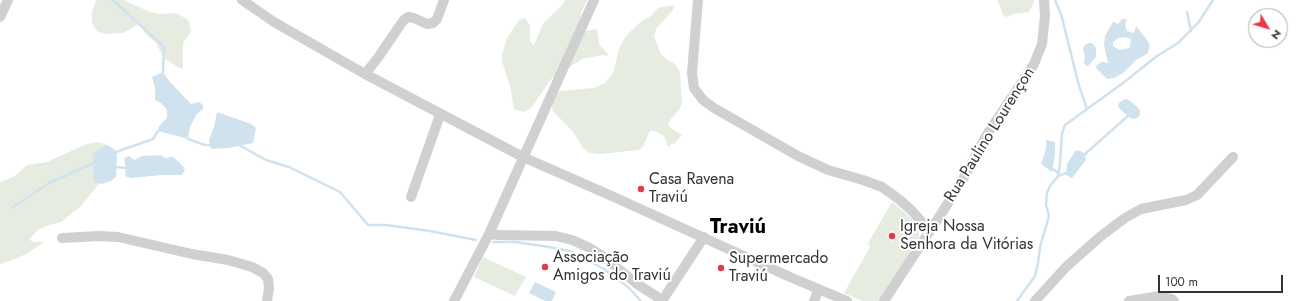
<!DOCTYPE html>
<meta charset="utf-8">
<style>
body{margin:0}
#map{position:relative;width:1296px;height:301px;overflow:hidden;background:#fff;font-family:Jost,sans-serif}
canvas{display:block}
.north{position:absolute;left:1248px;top:8px;width:40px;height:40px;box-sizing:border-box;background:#fff;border:1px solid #adadad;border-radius:50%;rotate:128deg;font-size:11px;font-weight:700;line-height:16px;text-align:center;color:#333}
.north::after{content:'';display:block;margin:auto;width:14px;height:18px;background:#e63946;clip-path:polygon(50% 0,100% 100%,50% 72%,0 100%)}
.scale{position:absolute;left:1158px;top:275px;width:125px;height:18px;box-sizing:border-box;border:2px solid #333;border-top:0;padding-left:5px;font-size:12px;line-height:14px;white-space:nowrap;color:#333;-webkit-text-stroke:3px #fff;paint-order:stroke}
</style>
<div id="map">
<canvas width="1296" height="301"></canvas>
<div class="north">N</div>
<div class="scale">100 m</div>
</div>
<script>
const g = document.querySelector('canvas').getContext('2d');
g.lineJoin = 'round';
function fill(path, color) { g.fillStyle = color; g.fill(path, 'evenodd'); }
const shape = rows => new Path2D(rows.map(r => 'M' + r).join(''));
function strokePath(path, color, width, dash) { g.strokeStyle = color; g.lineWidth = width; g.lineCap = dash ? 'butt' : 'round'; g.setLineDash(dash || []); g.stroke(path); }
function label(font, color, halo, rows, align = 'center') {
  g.font = font + ' Jost,sans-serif'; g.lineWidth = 4; g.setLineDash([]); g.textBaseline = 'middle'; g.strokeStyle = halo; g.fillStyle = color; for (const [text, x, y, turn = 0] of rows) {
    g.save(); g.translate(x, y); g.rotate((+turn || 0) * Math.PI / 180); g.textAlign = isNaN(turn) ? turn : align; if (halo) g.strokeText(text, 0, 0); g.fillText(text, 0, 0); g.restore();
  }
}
fill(shape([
 [96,0,124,0,150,12,159,14,176,13,187,19,190,24,191,32,183,43,183,68,179,68,164,58,156,43,144,32,141,25,137,25,123,33,105,34,97,31,92,23,92,12],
 [565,0,587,0,581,13,579,29,582,32,597,29,599,44,608,54,607,56,602,55,582,59,552,78,531,108,524,112,514,109,510,85,502,62,502,55,507,38,519,20,525,18,530,26,530,42,534,45,543,24,562,5],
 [997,0,1035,0,1029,12,1014,14,1006,17,1003,15,1000,6],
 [674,5,673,10,656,29,654,37,661,54,667,60,675,64,680,72,682,103,679,110,670,120,668,124,670,128,682,135,674,144,672,143,668,147,664,136,655,131,650,131,643,147,638,150,600,154,590,153,583,148,574,133,553,111,552,107,553,98,560,91,594,88,605,83,613,73,619,49,626,36,638,24,651,16,658,8],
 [96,142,105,144,111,149,106,176,97,186,81,206,61,222,49,225,38,230,29,240,35,242,44,242,28,253,15,259,0,264,0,182,4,181,15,176,27,165,47,162,84,145],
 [892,202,913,220,919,234,919,241,882,301,862,301,844,293,870,247,868,243],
 [483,257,526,277,515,296,474,277]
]), '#e6ecdf');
fill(shape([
 [1122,19,1127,19,1125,24,1127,31,1134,33,1136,26,1147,40,1150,46,1147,54,1136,60,1123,73,1114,78,1107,79,1097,69,1096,66,1101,62,1108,63,1104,45,1105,36,1113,22,1118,24],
 [1125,37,1131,39,1130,47,1126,49,1119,50,1113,46,1113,42,1118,38],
 [1089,43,1092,43,1096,48,1096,57,1088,66,1084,64,1085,57,1083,49,1085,45],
 [163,72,170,82,191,104,199,102,203,105,203,109,196,115,190,127,188,139,158,131,159,126,167,118,167,110,161,103,155,100,155,89,152,77],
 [1127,99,1135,105,1140,110,1140,115,1137,118,1132,119,1121,110,1118,106,1119,103,1123,100],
 [217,112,251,124,256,128,253,143,228,148,211,149,209,140,214,127],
 [1046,140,1055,142,1055,154,1052,172,1041,164,1046,149],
 [107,145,114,149,117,154,116,177,111,181,101,184,94,182,93,154,100,149],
 [1076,150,1080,151,1085,154,1086,160,1072,178,1066,175,1067,164],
 [160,155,165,158,173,157,179,162,185,169,182,175,162,175,131,178,125,176,126,168,124,158,129,156,134,160,142,156],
 [535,282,556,292,552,301,545,301,529,293]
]), '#cfe2ee');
strokePath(shape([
 [113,0,164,47,163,72],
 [1055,0,1061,14,1079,86,1087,109],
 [1187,12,1191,31],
 [188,139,205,145,210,145],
 [239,145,266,160,289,167,340,192,368,225,386,225,430,231,476,240],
 [116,152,153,139,158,131],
 [1085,154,1128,116],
 [117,167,126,168],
 [1053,169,1058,173],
 [1058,176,1066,173],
 [12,208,49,183,94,163],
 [493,242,515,242,543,246,570,251,604,269,628,287,641,301],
 [1017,301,1035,276,1038,263,1040,247,1049,216,1046,205,1047,193,1050,186,1058,176,1060,163,1062,133,1065,125,1123,83,1157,56,1178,43,1198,23,1213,0]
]), '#cfe2ee', 2.5);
strokePath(shape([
 [242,0,274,22,365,74,523,157,614,197,790,277,847,301],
 [698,0,692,73,694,88,703,100,714,108,798,156,828,170,863,180,882,187,900,200,912,211,930,231],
 [0,17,8,0],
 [365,74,377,59,403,21,408,17,414,18,427,24,433,23,437,19,444,0],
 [411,197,440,115],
 [489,234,499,235,556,236,572,240,588,247,604,257,637,284,662,300],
 [62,238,99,236,118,237,192,254,228,260,252,267,263,273,268,279,269,288,267,301],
 [454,301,489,234,594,0],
 [662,301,704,237],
 [814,301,819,289],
 [884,301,943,211,966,174,986,136,1034,64,1042,44,1045,16,1044,0],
 [1035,301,1066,267,1101,236,1125,218,1141,209,1186,200,1197,195,1233,157],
 [1129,301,1160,296,1172,299,1174,301]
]), '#d0d0d0', 10);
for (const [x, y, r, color] of [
 [641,189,4,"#e63946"],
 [892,236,4,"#e63946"],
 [545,267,4,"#e63946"],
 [721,268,4,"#e63946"]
]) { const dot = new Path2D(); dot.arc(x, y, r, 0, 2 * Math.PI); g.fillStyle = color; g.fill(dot); strokePath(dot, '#fff', 1.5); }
label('16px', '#333', '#fff', [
 ["Rua Paulino Lourençon",990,135,-58]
]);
label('16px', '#333', '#fff', [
 ["Casa Ravena",649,180],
 ["Traviú",649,198],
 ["Igreja Nossa",900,227],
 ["Senhora da Vitórias",900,245],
 ["Associação",553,258],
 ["Amigos do Traviú",553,276],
 ["Supermercado",729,259],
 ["Traviú",729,277]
], 'left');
label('bold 20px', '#000', '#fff', [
 ["Traviú",738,228]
]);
</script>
